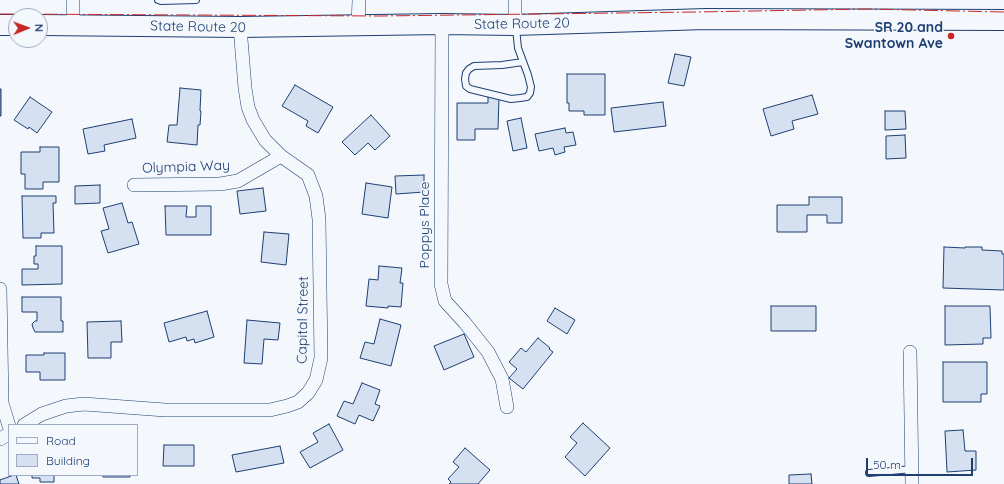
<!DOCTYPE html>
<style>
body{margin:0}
#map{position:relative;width:1004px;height:484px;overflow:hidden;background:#f4f7fb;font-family:Quicksand,sans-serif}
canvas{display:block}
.legend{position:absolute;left:8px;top:424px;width:130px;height:52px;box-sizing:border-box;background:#f4f7fb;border:1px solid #9eadc5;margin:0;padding:5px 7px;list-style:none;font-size:12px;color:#1d3f73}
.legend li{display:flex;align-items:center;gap:8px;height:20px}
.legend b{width:20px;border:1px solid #9eadc5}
.north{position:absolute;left:8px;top:8px;width:40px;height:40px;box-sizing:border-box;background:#f4f7fb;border:1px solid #9eadc5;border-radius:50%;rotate:89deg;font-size:11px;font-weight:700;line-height:16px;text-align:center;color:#1d3f73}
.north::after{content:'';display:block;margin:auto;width:14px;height:18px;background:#c62828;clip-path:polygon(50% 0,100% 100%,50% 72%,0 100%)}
.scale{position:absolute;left:866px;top:458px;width:107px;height:18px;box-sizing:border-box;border:2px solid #1d3f73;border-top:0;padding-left:5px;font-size:12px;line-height:14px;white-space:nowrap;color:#1d3f73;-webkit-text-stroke:3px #f4f7fb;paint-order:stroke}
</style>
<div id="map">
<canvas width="1004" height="484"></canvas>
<ul class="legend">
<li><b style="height:5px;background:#f4f7fb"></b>Road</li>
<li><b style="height:11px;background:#d5e0f0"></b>Building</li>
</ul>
<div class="north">N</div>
<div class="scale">50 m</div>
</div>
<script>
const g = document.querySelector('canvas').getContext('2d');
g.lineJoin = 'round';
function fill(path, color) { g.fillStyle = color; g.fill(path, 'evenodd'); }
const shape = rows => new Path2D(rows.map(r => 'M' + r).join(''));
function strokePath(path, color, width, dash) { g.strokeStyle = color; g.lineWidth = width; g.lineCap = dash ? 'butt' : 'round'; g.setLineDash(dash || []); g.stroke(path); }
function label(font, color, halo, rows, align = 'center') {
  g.font = font + ' Quicksand,sans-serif'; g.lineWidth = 3; g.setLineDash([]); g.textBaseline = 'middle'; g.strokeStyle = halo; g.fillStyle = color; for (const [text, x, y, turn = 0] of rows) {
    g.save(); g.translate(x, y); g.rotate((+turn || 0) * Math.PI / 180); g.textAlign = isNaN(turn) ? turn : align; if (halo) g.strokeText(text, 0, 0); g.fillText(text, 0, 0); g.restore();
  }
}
const building = shape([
 [675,54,691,57,684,86,668,83,675,54],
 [567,74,605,74,605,115,584,115,584,111,569,111,569,103,567,103,567,74],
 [295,85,333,107,318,133,306,126,308,121,282,106,295,85],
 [180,88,201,90,200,111,201,111,200,125,198,125,197,145,167,142,169,125,177,125,180,88],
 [0,89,1,89,1,116,0,116,0,89],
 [812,95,818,114,792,121,794,129,771,136,763,109,812,95],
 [30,97,52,112,37,133,29,127,28,129,14,120,30,97],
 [488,97,499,97,498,129,475,129,475,140,457,140,457,103,488,103,488,97],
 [663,102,666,126,614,132,611,108,663,102],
 [885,111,905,111,906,129,885,130,885,111],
 [371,115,390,136,375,150,368,143,355,155,342,142,371,115],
 [521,118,527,148,513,151,507,121,521,118],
 [132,119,136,138,104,145,105,151,88,154,83,129,132,119],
 [565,128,566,133,573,132,576,145,564,147,565,152,555,155,553,148,539,151,535,134,565,128],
 [905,135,906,158,886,159,886,136,905,135],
 [40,147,59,147,59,182,43,182,43,189,25,189,25,174,21,174,21,152,40,152,40,147],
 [424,175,424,192,396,194,395,176,424,175],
 [366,183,392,187,388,218,362,214,366,183],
 [100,185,100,203,75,204,75,186,100,185],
 [263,188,266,211,240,214,237,191,263,188],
 [22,196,56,196,56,203,53,203,54,233,41,233,41,238,23,238,22,196],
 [809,197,842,197,842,223,827,223,827,215,807,215,807,232,777,232,777,205,809,205,809,197],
 [122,203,128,223,132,222,139,244,108,253,101,231,109,229,103,208,122,203],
 [165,206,187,206,186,217,196,217,196,206,211,206,211,235,166,235,165,206],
 [264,232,289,234,286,265,261,262,264,232],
 [36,246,62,246,62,284,22,285,22,269,38,269,38,264,34,264,34,256,36,256,36,246],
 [944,247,965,248,965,247,982,247,982,250,1002,251,1002,254,1004,254,1004,290,943,288,944,247],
 [379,266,402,268,400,283,403,283,401,307,388,306,388,308,366,306,369,279,378,280,379,266],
 [22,297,61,297,61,321,63,321,63,332,35,332,33,328,32,324,35,321,37,321,37,312,22,312,22,297],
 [771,306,816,306,816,331,771,331,771,306],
 [945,306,990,306,991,338,983,338,983,344,945,345,945,306],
 [555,308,575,320,567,334,547,321,555,308],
 [207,311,214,337,195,343,194,339,187,341,186,337,169,342,164,323,207,311],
 [380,319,401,325,391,366,360,358,365,342,374,344,380,319],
 [247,320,280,323,278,340,264,339,262,364,244,363,247,320],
 [121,321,122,342,111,342,111,358,88,358,87,322,121,321],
 [464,334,474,357,444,370,434,346,464,334],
 [538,338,550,348,549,349,553,352,523,389,509,378,517,369,509,362,521,348,526,352,538,338],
 [44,353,65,353,65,380,40,380,40,372,26,372,26,355,44,355,44,353],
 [943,362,987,362,987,394,981,394,981,402,943,402,943,362],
 [362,383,380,390,375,404,380,406,373,421,359,415,355,424,337,416,344,401,353,404,362,383],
 [583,423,610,448,585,476,565,457,577,443,570,437,583,423],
 [329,424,343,450,310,468,300,452,318,442,313,433,329,424],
 [963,430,965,451,976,451,976,470,947,472,945,431,963,430],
 [164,445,194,445,194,466,163,466,164,445],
 [280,446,284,463,236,472,232,455,280,446],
 [465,448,490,470,478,484,449,484,451,482,448,479,459,467,453,462,465,448],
 [811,474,812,484,789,484,789,475,811,474],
 [14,475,16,475,19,484,0,484,0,480,14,475],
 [32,475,54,475,54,482,40,482,40,478,32,478,32,475],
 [103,475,130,475,130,477,103,477,103,475]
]);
fill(building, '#d5e0f0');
strokePath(building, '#1d3f73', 1);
const lane = shape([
 [158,0,161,1,196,0],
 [516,28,518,48,528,75,531,87,530,93,527,97,520,98,511,99,470,89,466,86,465,79,466,73,469,69,474,66,502,65,523,62],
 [869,473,912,469]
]);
const street = shape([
 [73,0,73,25],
 [515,0,515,25],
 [442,24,441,284,445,301,465,323,488,352,502,379,507,407],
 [358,26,359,0],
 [134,185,220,184,238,181,281,156],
 [0,289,2,403,9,426],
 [910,352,912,484],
 [24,425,42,414,66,406,84,404,165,410,270,410,287,406,298,402,308,393,316,380,321,358,319,219,316,196,308,175,281,156,265,140,253,120,248,107,245,88,240,27],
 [0,439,9,434]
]);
const primary = shape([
 [0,25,16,25],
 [40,25,240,27,442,24,515,25,706,19,1004,20]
]);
strokePath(lane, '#1d3f73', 8);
strokePath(street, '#1d3f73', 14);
strokePath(primary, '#1d3f73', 22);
strokePath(lane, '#f4f7fb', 6);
strokePath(street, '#f4f7fb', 13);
strokePath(primary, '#f4f7fb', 20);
strokePath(shape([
 [0,14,379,16,696,12,867,9,1004,12]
]), '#c62828', 1, [14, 3, 2, 3]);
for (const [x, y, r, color] of [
 [951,36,4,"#c62828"]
]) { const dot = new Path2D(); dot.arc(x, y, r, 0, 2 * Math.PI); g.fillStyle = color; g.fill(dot); strokePath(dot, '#f4f7fb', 1.5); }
label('14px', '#1d3f73', '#f4f7fb', [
 ["State Route 20",522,24,-1],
 ["State Route 20",198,27,1],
 ["Olympia Way",186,167,-2],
 ["Poppys Place",425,225,-90],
 ["Capital Street",303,320,-89]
]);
label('bold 14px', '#1d3f73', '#f4f7fb', [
 ["SR 20 and",943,28],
 ["Swantown Ave",943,44]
], 'right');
</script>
